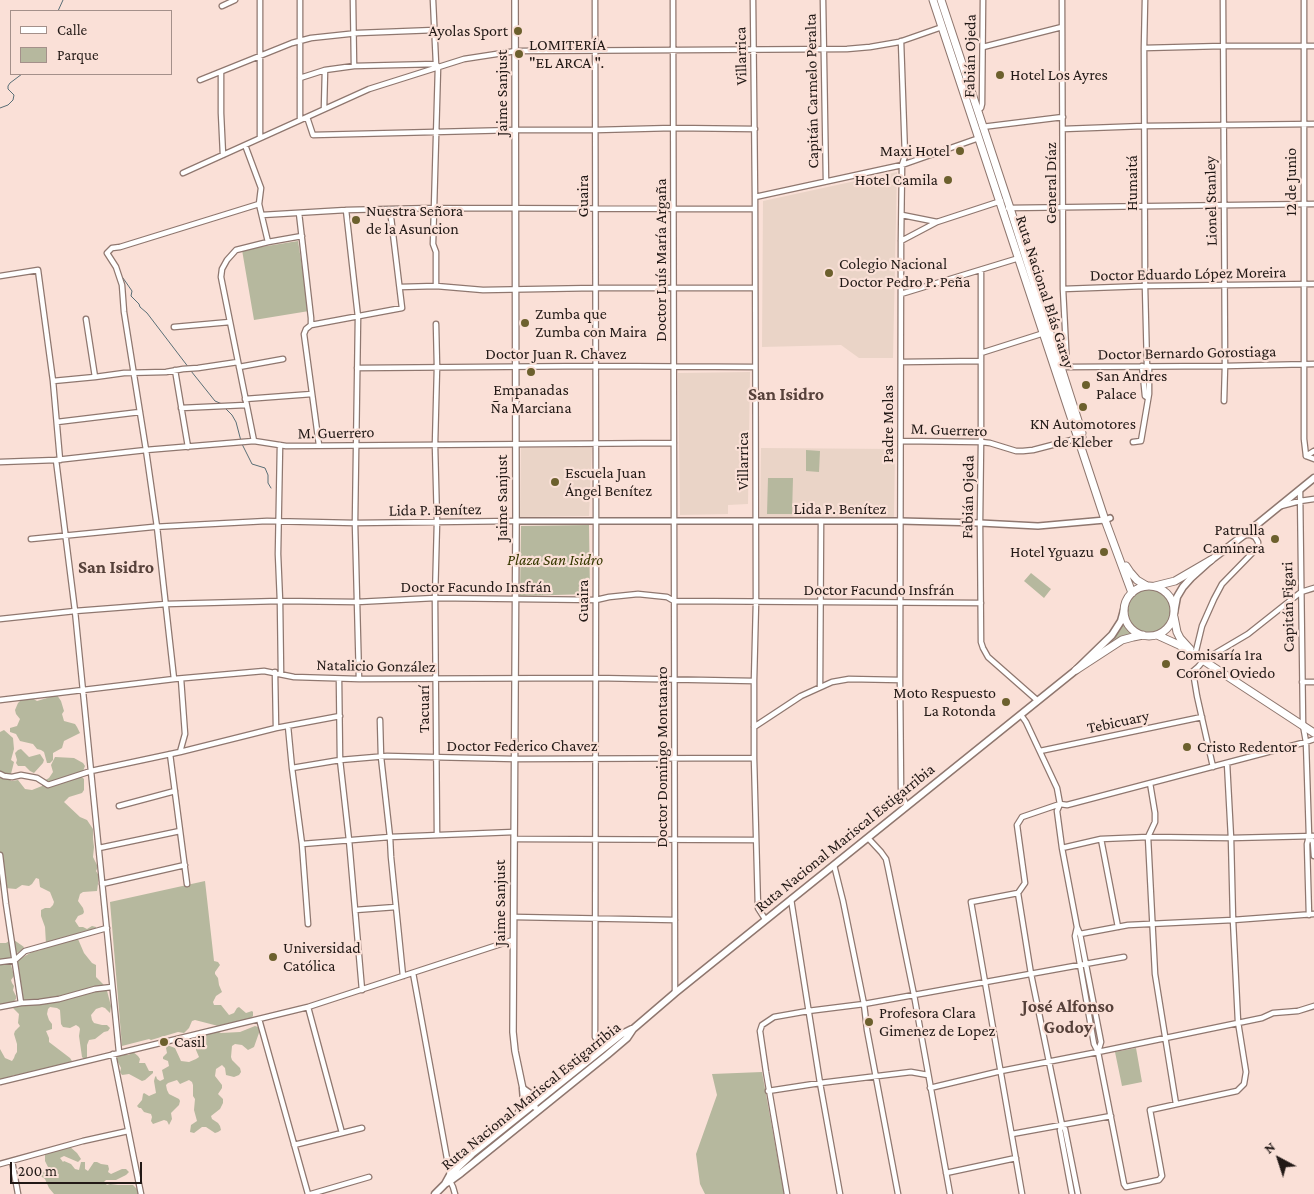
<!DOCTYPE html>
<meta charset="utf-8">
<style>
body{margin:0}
#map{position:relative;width:1314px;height:1194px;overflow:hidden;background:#fae0d7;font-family:"Crimson Pro",serif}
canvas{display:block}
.legend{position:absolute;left:10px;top:10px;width:162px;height:65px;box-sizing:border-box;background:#fae0d7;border:1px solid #a4908a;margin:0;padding:6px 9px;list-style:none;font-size:15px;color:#221916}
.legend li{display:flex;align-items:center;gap:10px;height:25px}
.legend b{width:25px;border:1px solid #a4908a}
.north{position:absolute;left:1254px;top:1134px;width:50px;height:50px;-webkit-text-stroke:4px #fae0d7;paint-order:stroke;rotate:320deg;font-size:14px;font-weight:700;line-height:20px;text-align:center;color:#221916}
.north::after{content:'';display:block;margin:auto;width:18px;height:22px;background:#221916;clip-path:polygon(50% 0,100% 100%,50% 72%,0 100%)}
.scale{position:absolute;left:10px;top:1162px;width:132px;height:22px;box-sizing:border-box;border:2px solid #221916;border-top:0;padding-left:6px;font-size:15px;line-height:18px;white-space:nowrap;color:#221916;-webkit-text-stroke:4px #fae0d7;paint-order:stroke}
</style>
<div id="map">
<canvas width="1314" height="1194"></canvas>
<ul class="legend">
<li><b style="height:6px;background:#fff"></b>Calle</li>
<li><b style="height:14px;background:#b6b89e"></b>Parque</li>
</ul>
<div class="north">N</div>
<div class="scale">200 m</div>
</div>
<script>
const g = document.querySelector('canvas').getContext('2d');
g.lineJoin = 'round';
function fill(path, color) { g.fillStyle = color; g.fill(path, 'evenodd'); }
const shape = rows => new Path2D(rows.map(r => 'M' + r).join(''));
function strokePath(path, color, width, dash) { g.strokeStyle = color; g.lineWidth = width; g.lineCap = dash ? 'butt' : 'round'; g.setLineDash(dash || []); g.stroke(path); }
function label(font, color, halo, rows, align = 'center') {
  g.font = font + ' "Crimson Pro",serif'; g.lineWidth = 4.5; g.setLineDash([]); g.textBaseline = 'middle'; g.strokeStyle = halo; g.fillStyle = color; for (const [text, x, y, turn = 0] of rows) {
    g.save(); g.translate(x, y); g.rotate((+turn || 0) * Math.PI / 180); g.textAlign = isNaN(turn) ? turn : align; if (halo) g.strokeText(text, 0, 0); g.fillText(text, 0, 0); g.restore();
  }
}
fill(shape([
 [897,172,893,358,859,358,841,345,762,347,763,201],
 [750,372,748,504,728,505,728,514,680,515,678,373],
 [592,447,589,516,520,517,521,448],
 [761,448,895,449,894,517,760,518]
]), '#ead4c7');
fill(shape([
 [298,241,309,311,254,320,242,250],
 [806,450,820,451,819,472,806,471],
 [768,478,793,478,792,514,767,514],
 [589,525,590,594,520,596,521,526],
 [1031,573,1051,589,1044,598,1024,581],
 '1128 611a22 22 0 1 1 44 0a22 22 0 1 1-44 0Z',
 [1124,620,1126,626,1133,633,1125,636,1098,653,1120,629],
 [54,694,57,695,61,701,64,711,62,714,64,721,75,724,77,727,80,733,64,741,62,748,53,753,53,760,50,763,47,763,44,752,41,750,37,749,33,744,20,741,16,734,10,732,10,728,17,726,20,719,16,714,15,710,18,703,23,698,30,697,37,701,47,698],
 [4,730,13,738,14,749,11,760,14,762,10,778,11,781,18,780,25,789,32,790,42,786,42,782,49,778,53,772,51,765,55,757,74,758,83,763,85,766,81,776,84,779,84,790,82,793,69,797,64,802,80,817,87,820,93,829,93,839,94,847,93,857,98,867,96,871,99,876,97,891,83,892,80,894,78,901,83,908,84,912,83,914,78,916,75,921,79,927,83,927,87,929,92,926,96,927,96,928,92,931,80,932,78,935,78,939,84,953,92,963,96,965,96,977,106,987,111,1006,110,1013,105,1008,102,1007,96,1009,91,1015,92,1020,94,1023,102,1025,107,1025,110,1028,108,1031,104,1032,95,1039,89,1040,87,1045,87,1058,85,1060,82,1057,79,1036,80,1029,79,1027,76,1025,70,1028,63,1027,61,1024,60,1010,57,1008,50,1007,48,1009,47,1014,49,1020,52,1024,52,1029,46,1031,49,1038,49,1042,70,1058,72,1061,67,1067,21,1077,14,1075,8,1079,1,1080,0,1079,0,1049,5,1058,12,1061,14,1058,15,1055,17,1052,17,1044,14,1034,15,1031,20,1026,18,1023,19,1014,13,1008,14,1005,18,1001,20,997,15,982,18,960,32,952,41,950,45,947,46,944,45,927,41,916,41,910,45,908,50,908,53,905,54,902,50,892,40,887,39,879,36,878,32,884,29,886,22,885,16,889,5,888,0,869,0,732],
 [21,749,29,757,40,754,44,760,43,763,34,773,30,771,25,766,18,766,16,763,17,760,15,753,18,750],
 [205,881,214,961,218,962,220,965,215,972,215,974,218,978,219,985,222,992,216,996,213,1002,214,1005,221,1005,229,1015,234,1013,237,1008,239,1007,246,1013,252,1011,253,1012,253,1016,248,1021,240,1021,222,1027,195,1020,192,1021,189,1028,184,1033,178,1032,151,1040,149,1039,122,1046,110,902],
 [14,940,24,947,22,950,17,953,12,959,9,958,0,960,0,943,6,943,9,941],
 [8,963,11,965,13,972,14,976,11,980,12,983,14,986,13,990,16,996,16,999,13,1002,0,1006,0,965],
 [255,1026,258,1027,260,1030,254,1047,248,1050,242,1045,235,1044,232,1046,231,1057,232,1060,240,1068,241,1072,239,1075,234,1077,226,1075,225,1068,222,1065,216,1069,215,1076,222,1085,222,1088,218,1094,223,1099,223,1103,220,1109,211,1116,212,1119,218,1123,220,1126,221,1130,218,1132,215,1133,206,1127,202,1127,194,1133,190,1132,191,1125,197,1121,194,1110,195,1099,193,1096,193,1085,192,1082,189,1080,180,1084,177,1080,168,1083,166,1085,167,1090,169,1094,179,1099,180,1101,179,1105,171,1113,172,1119,169,1125,167,1121,164,1120,153,1124,151,1121,152,1117,151,1114,144,1112,141,1108,139,1108,137,1106,142,1100,143,1094,144,1093,149,1096,156,1093,154,1081,155,1077,156,1076,157,1079,160,1081,164,1079,162,1070,169,1066,168,1061,163,1059,163,1057,167,1053,166,1048,167,1045,175,1048,181,1061,189,1062,196,1059,199,1057,196,1050,195,1039,196,1036,200,1035,204,1029,212,1029,221,1033,240,1032],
 [1136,1048,1142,1082,1122,1086,1115,1052],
 [132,1051,138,1056,140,1059,139,1063,145,1063,149,1071,153,1071,153,1073,145,1080,142,1081,129,1074,122,1075,120,1072,121,1068,116,1058,119,1055,123,1054,129,1055],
 [762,1072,784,1194,705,1194,700,1184,696,1154,717,1095,712,1074],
 [69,1146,77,1153,81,1159,78,1162,64,1156,60,1158,63,1162,64,1161,71,1164,75,1169,79,1170,81,1162,85,1162,85,1169,88,1171,94,1162,97,1162,101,1164,108,1165,109,1169,108,1172,111,1174,122,1169,126,1169,129,1172,126,1175,116,1180,106,1180,104,1182,107,1185,110,1184,118,1185,133,1185,138,1190,138,1194,54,1194,49,1188,45,1179,39,1175,37,1169,38,1168,41,1168,46,1174,48,1174,50,1171,45,1161,45,1153,51,1151,52,1152,55,1149]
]), '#b6b89e');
strokePath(shape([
 [58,11,63,0],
 [0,108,8,105,13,100,14,95,8,89,8,86,10,83,22,74],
 [123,278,132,291,131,296,139,304,140,307,147,313,189,368],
 [191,371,215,401,222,404],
 [224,407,232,415,236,422,241,441],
 [242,444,252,464,265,468,268,475,268,483,271,488]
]), '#596e76', 1);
const minor = shape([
 [353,0,354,66],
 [433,0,436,64],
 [595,0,596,520,595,1037,603,1049],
 [673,0,675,993],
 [753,0,755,197,756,602,754,681,754,758,758,908,765,919],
 [823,0,826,181],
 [1062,0,1063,289,1067,367],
 [1145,0,1144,48,1145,286,1147,366],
 [1223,0,1225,366,1224,401],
 [1304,0,1304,439,1306,456,1314,459],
 [222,6,235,0],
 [901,41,905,156,902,165,901,241,900,680,901,788,902,796,907,806],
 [983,47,1062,27],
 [1144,48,1223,46,1314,46],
 [221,72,221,113,223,155],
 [300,78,325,70,354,66,436,64,438,67,433,244,436,252,436,286],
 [200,80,292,43,311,38,358,33,435,30],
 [324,109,325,70],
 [977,110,981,108,982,104,983,0],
 [307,117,313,135,515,130,596,130,673,128,755,129],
 [300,120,300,0],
 [982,127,1063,117],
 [1063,129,1144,126,1314,124],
 [260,138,260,0],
 [245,145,261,188,259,204,268,242],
 [183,173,369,89,464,59,516,51,847,49,870,47,899,42,942,27],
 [755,197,902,165,979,138],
 [1008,208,1314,204],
 [346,210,358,317,355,523,359,679],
 [299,213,311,318,311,325,306,329,304,334,319,445],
 [262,215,346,210,433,208,755,209],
 [902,215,937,222,1001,201],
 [901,241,937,222],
 [981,270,981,442,980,523,981,642,983,648,988,657,1038,701],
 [0,276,38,270,53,381,60,460],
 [400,287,436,286,483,290,596,288,755,288],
 [1063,289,1145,286,1314,284],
 [901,294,1019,258],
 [86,319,95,377,124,373,166,372,183,369,198,368,238,362],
 [436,324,437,367,435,445,437,522,435,598,437,835],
 [311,325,402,308,390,209],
 [174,327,230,322],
 [981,353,1044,333],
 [901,362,981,361],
 [1142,366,1145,396,1148,398],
 [239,367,283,359],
 [1065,367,1225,366,1314,364],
 [357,368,596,366,755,367],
 [175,370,188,447],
 [53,381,95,377],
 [245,399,312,394],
 [181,408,246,405],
 [57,422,140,412],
 [254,441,221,277,222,269,227,260,236,250,268,242,302,236],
 [901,441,981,442,990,443,1016,451,1023,451,1033,450,1083,437],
 [1133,442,1141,441,1149,394,1149,366],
 [280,445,278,554,280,601,281,674],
 [1306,456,1314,451],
 [56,460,75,611,119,1052],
 [0,462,56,460,146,450,254,441,286,446,674,443],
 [1300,489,1303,725,1306,742,1309,836,1307,844,1309,915],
 [1281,506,1300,501,1314,499],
 [31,539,153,527,267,521,355,523,516,521],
 [0,619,75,611,166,604,280,601,357,602,435,598,596,600,609,597,638,594,667,597,674,601,981,603],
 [1195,655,1202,626,1214,599,1222,584,1258,547,1258,542,1255,537,1251,535,1246,535],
 [275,672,276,728],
 [174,679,157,527,146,450,124,312,122,285,116,267,107,253,112,248,120,247,259,204],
 [339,679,340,760,349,840,362,990],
 [1302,682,1314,682],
 [820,687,821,521],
 [0,700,174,679,264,671,294,677,359,679,595,678,754,681],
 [1021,715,1026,722,1057,788,1060,804,1057,811,1062,848,1077,927,1080,934,1101,1042,1098,1052],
 [380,720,381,757,390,837,391,857,403,976],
 [288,726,292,768,302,844,308,924],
 [754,727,801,696,832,682,849,679,900,680],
 [1040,751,1202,717],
 [180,752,185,734,181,679],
 [170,754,187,884],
 [1213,767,1197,696,1194,678,1191,673,1198,667,1204,660,1248,634,1301,592,1314,588],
 [292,768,340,760,387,756,515,759,754,758],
 [0,774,4,776,12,777,21,775,37,778,48,785,91,771,180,752,276,728,340,716],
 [1150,783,1155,813,1155,822,1148,837,1155,974,1176,1104],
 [119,806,175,791],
 [1309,836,1313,842,1314,856],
 [868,838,881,852,886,859,888,868,914,995,950,1194],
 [514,839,756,840],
 [1101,839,1118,927],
 [302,844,390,837,514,832],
 [99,848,180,831],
 [1062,848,1101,839,1148,837,1231,838,1314,836],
 [0,855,6,904,21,1003],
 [834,865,843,901,864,1004,867,1030,898,1194],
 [102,884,185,865],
 [1018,893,971,902,1022,1194],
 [791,899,820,1083,840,1194],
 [355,910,396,907],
 [514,917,675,920],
 [1077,927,1075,936,1094,1044,1098,1052,1124,1184,1126,1187,1159,1180,1162,1176,1150,1110,1237,1091,1244,1084,1246,1072,1238,1022,1233,920,1231,838,1227,763],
 [1080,934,1128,925,1233,920,1314,914],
 [0,962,15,960,25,951,107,928],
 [413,973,450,1175],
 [0,1007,21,1003,39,1002,59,999,95,989,112,987],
 [308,1007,342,1133],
 [259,1019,308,1194],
 [113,1054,141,1194],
 [0,1082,308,1007,513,940],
 [930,1088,1001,1071,1098,1052,1262,1018,1273,1013,1298,1011,1314,1006],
 [768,1091,820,1083,911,1072,928,1075],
 [1062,1125,1060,1130,1072,1194],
 [1012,1134,1111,1116],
 [294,1145,362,1128],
 [12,1161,18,1194],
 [0,1164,83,1141,128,1131],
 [946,1173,1016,1158],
 [450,1181,453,1187,455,1194],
 [311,1194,369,1177],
 [787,1194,766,1072,760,1031,762,1025,774,1017,808,1011,864,1004,1124,957],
 [1078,1194,1065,1129,1062,1125,1031,974,1018,893,1025,883,1017,825,1022,817,1060,804,1067,805,1306,742,1314,739]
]);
const tertiary = shape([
 [516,521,900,521,980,523,1038,526,1105,520,1110,518]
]);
const secondary = shape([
 [515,0,516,521,513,1032,515,1051,523,1089,527,1097,535,1107]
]);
const primary = shape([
 [1174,613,1177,597,1183,587,1191,578,1211,560,1244,535,1314,478],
 [523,1089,533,1096,544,1095],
 [517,1116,521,1108,524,1101,523,1089],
 [445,1184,450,1181,461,1173,607,1055,627,1038,633,1029,675,993,1076,670,1112,635,1121,621,1124,610],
 [435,1194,445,1184,450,1175,472,1154,603,1049,622,1034,632,1029]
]);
const trunk = shape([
 [933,0,1105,520,1132,593],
 [941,0,1010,208,1082,433],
 [1126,566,1130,572,1137,580,1147,586],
 [1155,586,1175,581,1211,560],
 '1124 611a25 25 0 1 1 50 0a25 25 0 1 1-50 0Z',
 [1174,617,1177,632,1180,638,1190,649],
 [1157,635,1179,645,1195,655,1314,733],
 [1076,670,1122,640,1133,637,1143,635]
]);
strokePath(minor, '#8f776f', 7);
strokePath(tertiary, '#8f776f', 8);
strokePath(secondary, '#8f776f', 8);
strokePath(primary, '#8f776f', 9);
strokePath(trunk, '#8f776f', 9);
strokePath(minor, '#fff', 4.5);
strokePath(tertiary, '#fff', 5);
strokePath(secondary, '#fff', 5.5);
strokePath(primary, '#fff', 6);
strokePath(trunk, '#fff', 7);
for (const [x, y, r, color] of [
 [518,31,5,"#6c602d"],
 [519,54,5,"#6c602d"],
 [1000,75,5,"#6c602d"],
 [960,151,5,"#6c602d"],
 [948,180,5,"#6c602d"],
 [356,220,5,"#6c602d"],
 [829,273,5,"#6c602d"],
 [525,323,5,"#6c602d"],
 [531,372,5,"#6c602d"],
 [1086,385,5,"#6c602d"],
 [1083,407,5,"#6c602d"],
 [555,482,5,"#6c602d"],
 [1275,539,5,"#6c602d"],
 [1104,552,5,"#6c602d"],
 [1166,664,5,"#6c602d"],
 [1006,702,5,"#6c602d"],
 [1187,747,5,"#6c602d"],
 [273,957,5,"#6c602d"],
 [869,1022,5,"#6c602d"],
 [164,1042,5,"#6c602d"]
]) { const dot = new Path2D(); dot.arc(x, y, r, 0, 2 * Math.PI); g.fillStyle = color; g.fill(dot); strokePath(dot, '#fae0d7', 2); }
label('16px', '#221916', '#fae0d7', [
 ["Ayolas Sport",508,31,"right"],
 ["LOMITERÍA",529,45],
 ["\"EL ARCA \".",529,63],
 ["Hotel Los Ayres",1010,75],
 ["Maxi Hotel",950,151,"right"],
 ["Hotel Camila",938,180,"right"],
 ["Nuestra Señora",366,211],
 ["de la Asuncion",366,229],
 ["Colegio Nacional",839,264],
 ["Doctor Pedro P. Peña",839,282],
 ["Zumba que",535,314],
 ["Zumba con Maira",535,332],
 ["San Andres",1096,376],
 ["Palace",1096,394],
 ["Empanadas",531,390,"center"],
 ["Ña Marciana",531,408,"center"],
 ["KN Automotores",1083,424,"center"],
 ["de Kleber",1083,442,"center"],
 ["Escuela Juan",565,473],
 ["Ángel Benítez",565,491],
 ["Patrulla",1265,530,"right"],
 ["Caminera",1265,548,"right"],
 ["Hotel Yguazu",1094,552,"right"],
 ["Comisaría 1ra",1176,655],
 ["Coronel Oviedo",1176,673],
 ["Moto Respuesto",996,693,"right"],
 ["La Rotonda",996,711,"right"],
 ["Cristo Redentor",1197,747],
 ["Universidad",283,948],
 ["Católica",283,966],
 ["Profesora Clara",879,1013],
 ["Gimenez de Lopez",879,1031],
 ["Casil",174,1042]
], 'left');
label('16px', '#221916', '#fae0d7', [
 ["Villarrica",741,56,-91],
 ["Fabián Ojeda",970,56,-89],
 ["Capitán Carmelo Peralta",812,91,-91],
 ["Jaime Sanjust",502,93,-90],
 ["12 de Junio",1291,182,-90],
 ["General Díaz",1051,183,-90],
 ["Humaitá",1132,183,-90],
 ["Guaira",583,196,-90],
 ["Lionel Stanley",1211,201,-91],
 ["Doctor Luís María Argaña",661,260,-90],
 ["Doctor Eduardo López Moreira",1188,274,-1],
 ["Ruta Nacional Blás Garay",1045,292,72],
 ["Doctor Bernardo Gorostiaga",1187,353,-1],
 ["Doctor Juan R. Chavez",556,354],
 ["Padre Molas",888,424,-90],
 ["M. Guerrero",949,430,2],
 ["M. Guerrero",336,433,-1],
 ["Villarrica",743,461,-90],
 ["Fabián Ojeda",968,497,-89],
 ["Jaime Sanjust",502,498,-90],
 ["Lida P. Benítez",840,509],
 ["Lida P. Benítez",435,510,-1],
 ["Doctor Facundo Insfrán",476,587],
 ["Doctor Facundo Insfrán",879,590],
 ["Guaira",583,601,-90],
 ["Capitán Figari",1288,607,-91],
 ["Natalicio González",376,666,1],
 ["Tacuarí",424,709,-90],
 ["Tebicuary",1118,722,-12],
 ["Doctor Federico Chavez",522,746],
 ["Doctor Domingo Montanaro",662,757,-90],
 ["Ruta Nacional Mariscal Estigarribia",845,838,-39],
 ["Jaime Sanjust",500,903,-90],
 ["Ruta Nacional Mariscal Estigarribia",531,1096,-39]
]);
label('italic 16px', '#373800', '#fae0d7', [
 ["Plaza San Isidro",555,560]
]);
label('bold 18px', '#56413a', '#fae0d7', [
 ["San Isidro",786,394],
 ["San Isidro",116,567],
 ["José Alfonso",1068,1006],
 ["Godoy",1068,1027]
]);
</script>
